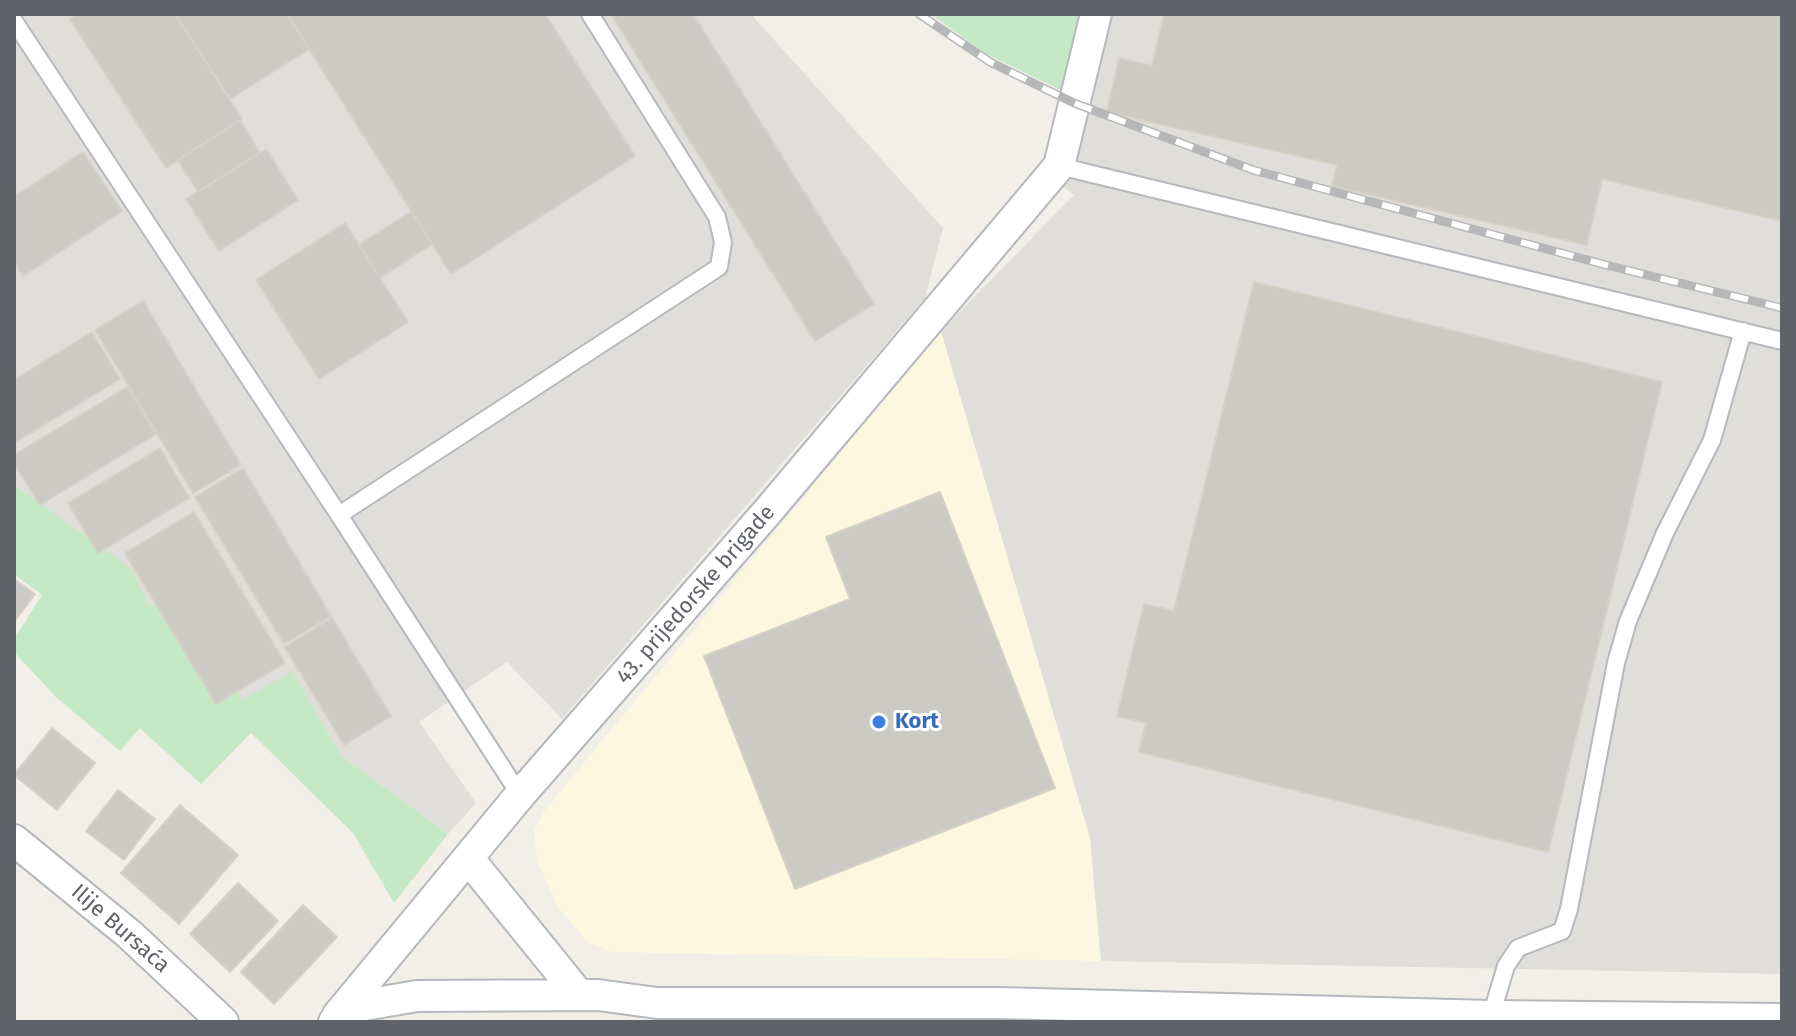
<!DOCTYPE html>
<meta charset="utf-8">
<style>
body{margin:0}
#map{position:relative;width:1796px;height:1036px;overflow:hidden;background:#f1efe8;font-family:"Fira Sans",sans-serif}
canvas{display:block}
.frame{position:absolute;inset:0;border:16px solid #5f6368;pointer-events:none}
</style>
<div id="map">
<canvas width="1796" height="1036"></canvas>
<div class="frame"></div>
</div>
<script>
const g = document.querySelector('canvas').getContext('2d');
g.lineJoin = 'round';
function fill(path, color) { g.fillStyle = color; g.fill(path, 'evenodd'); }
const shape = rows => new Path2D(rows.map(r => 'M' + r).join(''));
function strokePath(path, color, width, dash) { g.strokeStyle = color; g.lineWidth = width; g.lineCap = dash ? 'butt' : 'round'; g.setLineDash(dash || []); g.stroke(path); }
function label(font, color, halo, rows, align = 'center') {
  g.font = font + ' "Fira Sans",sans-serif'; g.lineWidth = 6; g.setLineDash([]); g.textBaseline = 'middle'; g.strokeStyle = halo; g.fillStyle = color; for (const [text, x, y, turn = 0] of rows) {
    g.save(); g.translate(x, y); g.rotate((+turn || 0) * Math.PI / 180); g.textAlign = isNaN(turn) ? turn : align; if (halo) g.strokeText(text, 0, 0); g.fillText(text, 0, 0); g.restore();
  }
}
fill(shape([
 [941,331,1090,838,1101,961,612,952,588,942,558,908,537,860,534,829,545,810]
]), '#fef7e0');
fill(shape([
 [14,14,751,14,943,228,925,298,562,719,507,662,419,722,476,803,448,834,341,756,292,672,243,701,177,589,149,606,131,569,14,485],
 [1095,14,1782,14,1782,974,1101,961,1090,838,941,331,1074,195,1040,168,1057,148]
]), '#e0deda');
fill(shape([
 [931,14,1095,14,1076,97,986,54],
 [14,485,132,569,149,606,176,589,243,700,292,671,341,756,448,834,394,903,353,833,251,733,201,784,140,728,120,751,56,697,14,652,14,639,42,595,14,574]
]), '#c5e8c5');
const building = shape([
 [78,14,175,14,242,119,166,168,70,19,78,14],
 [175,14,287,14,309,49,230,99,175,14],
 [287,14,545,14,635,156,451,274,287,14],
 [611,14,693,14,874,304,815,341,611,14],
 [1164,14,1782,14,1782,221,1602,179,1587,245,1332,186,1337,165,1107,112,1119,58,1152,66,1164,14],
 [240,120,260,153,198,192,178,160,240,120],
 [266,149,298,200,219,251,186,199,266,149],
 [83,152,122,211,23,276,14,262,14,197,83,152],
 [412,211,432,244,380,278,359,245,412,211],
 [345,223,408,322,319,379,256,280,345,223],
 [1254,282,1662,382,1548,852,1139,752,1146,723,1117,716,1144,604,1174,611,1254,282],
 [143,301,241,465,193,493,95,330,143,301],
 [92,332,120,379,14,443,14,380,92,332],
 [127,387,156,434,40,505,14,463,14,455,127,387],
 [160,448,189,498,98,553,68,503,160,448],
 [243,468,331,616,284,644,195,497,243,468],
 [940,492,1055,788,795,889,704,656,850,599,826,537,940,492],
 [194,512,285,663,216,704,125,553,194,512],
 [14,579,35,594,14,622,14,579],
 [332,618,391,716,344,745,285,647,332,618],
 [52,728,95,763,57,810,14,775,52,728],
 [118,790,155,819,124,860,86,831,118,790],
 [180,805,238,855,179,924,121,873,180,805],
 [238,883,278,921,230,972,190,934,238,883],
 [303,905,337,937,274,1004,241,972,303,905]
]);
fill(building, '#cccac5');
strokePath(building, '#d6d1c6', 2);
const service = shape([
 [14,21,339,515],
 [1059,166,1782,341],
 [520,795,339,515,719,267,723,242,717,217,590,14],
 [1491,1016,1506,966,1518,948,1562,931,1569,909,1616,663,1628,621,1665,533,1712,440,1743,331]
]);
const minor = shape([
 [14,840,129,934,223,1022],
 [468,858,579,995],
 [338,1015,520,795,768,511,1059,166,1096,14],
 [334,1022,359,1006,417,996,598,995,657,1003,999,1003,1491,1016,1782,1019]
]);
strokePath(service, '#b5b8bc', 20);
strokePath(minor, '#b5b8bc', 34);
strokePath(service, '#fff', 16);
strokePath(minor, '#fff', 30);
const rail = shape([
 [919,14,990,62,1074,103,1253,170,1606,265,1782,308]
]);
strokePath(rail, '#b6b7b8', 9);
strokePath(rail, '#fff', 6, [18]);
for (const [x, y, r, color] of [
 [879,722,8,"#3f7fe0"]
]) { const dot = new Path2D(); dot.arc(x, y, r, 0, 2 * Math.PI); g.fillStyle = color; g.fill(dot); strokePath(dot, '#fff', 3); }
label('22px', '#5f6368', '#fff', [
 ["43. prijedorske brigade",696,595,-49],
 ["Ilije Bursaća",120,929,41]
]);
label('bold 22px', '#366cbe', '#fff', [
 ["Kort",895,722]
], 'left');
</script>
